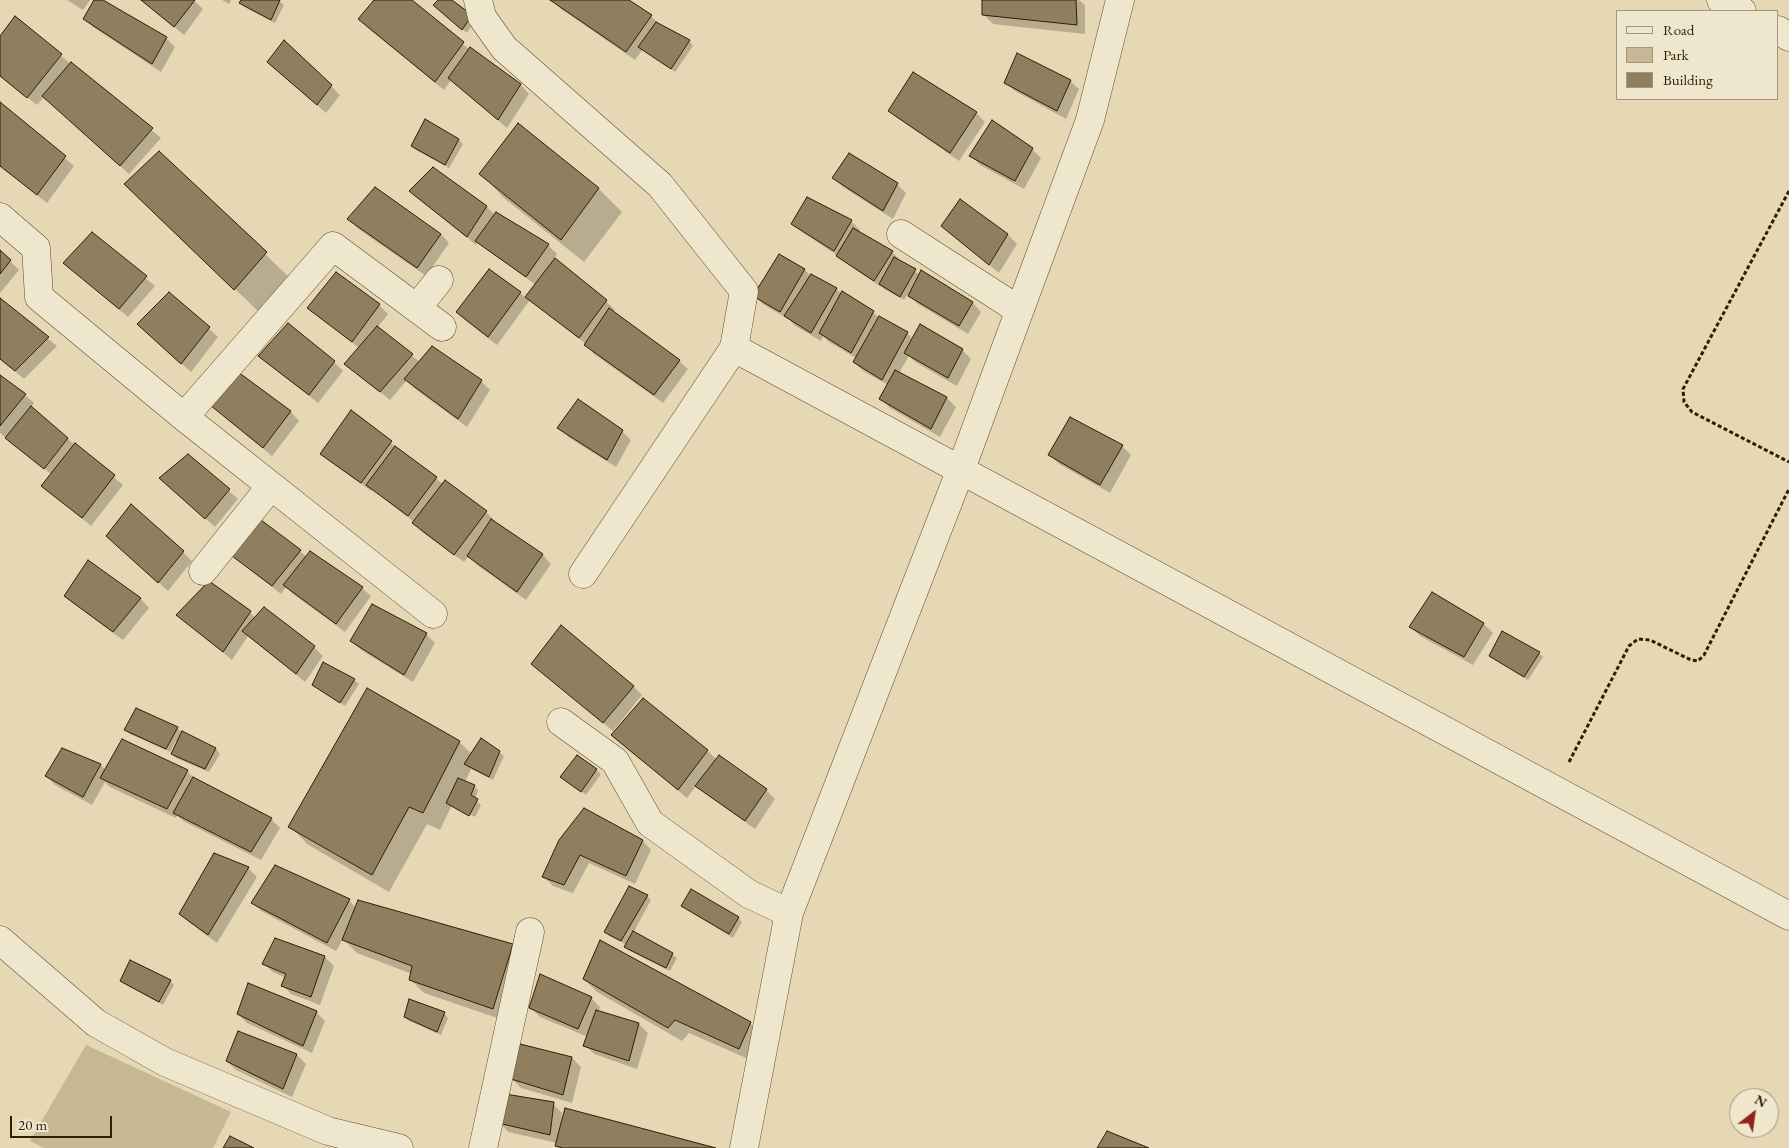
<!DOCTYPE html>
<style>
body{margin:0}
#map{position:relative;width:1789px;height:1148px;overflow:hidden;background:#e6d8b4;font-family:"EB Garamond",serif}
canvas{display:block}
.legend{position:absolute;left:1616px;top:10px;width:162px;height:90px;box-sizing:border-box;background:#efe6ce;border:1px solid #a3967c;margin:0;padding:6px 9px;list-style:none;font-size:15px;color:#311e00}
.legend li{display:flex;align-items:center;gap:10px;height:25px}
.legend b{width:25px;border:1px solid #a3967c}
.north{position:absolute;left:1729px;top:1088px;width:50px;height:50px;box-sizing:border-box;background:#efe6ce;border:1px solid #a3967c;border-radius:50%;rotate:30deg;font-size:14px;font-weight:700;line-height:20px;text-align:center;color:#311e00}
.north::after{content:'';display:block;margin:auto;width:18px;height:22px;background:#8f2418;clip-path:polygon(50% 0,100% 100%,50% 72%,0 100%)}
.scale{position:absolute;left:10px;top:1116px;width:102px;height:22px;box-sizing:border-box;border:2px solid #311e00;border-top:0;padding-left:6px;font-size:15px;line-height:18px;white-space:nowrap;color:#311e00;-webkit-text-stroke:4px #efe6ce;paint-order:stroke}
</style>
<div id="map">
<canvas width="1789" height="1148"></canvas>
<ul class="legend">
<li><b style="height:6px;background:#efe6ce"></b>Road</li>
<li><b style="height:14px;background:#c7b895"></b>Park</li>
<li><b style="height:14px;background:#8f7f5e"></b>Building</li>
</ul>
<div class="north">N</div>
<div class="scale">20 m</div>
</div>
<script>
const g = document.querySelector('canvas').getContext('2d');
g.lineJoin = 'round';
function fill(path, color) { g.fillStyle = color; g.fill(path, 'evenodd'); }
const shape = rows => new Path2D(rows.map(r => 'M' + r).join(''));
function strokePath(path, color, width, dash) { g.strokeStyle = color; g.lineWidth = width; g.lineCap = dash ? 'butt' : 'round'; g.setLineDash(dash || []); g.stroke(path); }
fill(shape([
 [86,1045,231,1112,213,1148,44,1148,30,1141]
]), '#c7b895');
fill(shape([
 [67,0,90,0,83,10],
 [95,0,100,0,166,38,175,47,161,72,93,27,84,18],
 [141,0,193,0,203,9,184,35],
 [222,0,231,0,229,4],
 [242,0,278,0,284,5,275,23,244,7,240,3],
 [376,0,410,0,469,49,521,85,529,94,507,128,451,80,444,90,368,28,359,19],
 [439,0,450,0,475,20,467,33,439,9],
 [552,0,627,0,651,16,660,25,689,41,693,46,675,72,643,49,635,60,561,9],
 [983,0,1079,0,1085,5,1085,34,993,24,984,15],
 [15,18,161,138,129,174,44,97,37,105,0,76,0,38],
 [268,62,331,86,340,95,326,113],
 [1070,81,1079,89,1066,119,1015,91,1006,83],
 [0,103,74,166,47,203,0,166],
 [890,110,976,113,985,122,959,161,899,119],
 [425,121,459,140,463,144,449,168,416,150,412,146],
 [518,125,599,189,622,212,584,262,504,198,481,174],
 [1032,149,1041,158,1024,189,980,165,971,156],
 [159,153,289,277,259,312,149,207],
 [834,178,897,184,906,193,893,219,843,187],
 [375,189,441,234,449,243,426,276,357,228,349,219],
 [420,200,487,207,495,215,548,245,557,254,554,258,606,301,615,310,613,313,679,361,688,369,663,403,594,354,586,344,530,300,497,345,466,321,457,312,520,293,526,298,536,285,486,249,478,242,476,245],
 [960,201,1008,235,1017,244,999,273,942,226],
 [851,221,860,230,859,232,892,252,901,261,920,275,921,272,973,303,981,312,968,334,918,304,908,294,904,300,884,289,847,264,838,256,802,232,793,224],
 [92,234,155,286,128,317,65,263],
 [0,251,19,270,0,293],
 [805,270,811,276,836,289,842,294,873,312,879,318,907,333,913,339,962,350,971,359,957,386,915,362,909,356,899,373,947,398,956,407,940,437,890,408,881,399,888,385,863,371,854,362,856,358,829,342,823,336,821,341,794,325,790,320,764,305,755,296],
 [336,273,379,305,388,314,377,328,420,362,481,381,490,390,467,427,414,388,407,380,390,400,355,372,359,348,318,316,309,307],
 [169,293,218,337,191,372,148,333],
 [0,299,57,346,24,379,0,359],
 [260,356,334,362,343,371,318,403,269,365],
 [238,373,291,412,299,421,272,456,211,405],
 [0,377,25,395,34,403,31,408,123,485,91,526,42,485,51,474,0,433],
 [351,412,443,484,486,512,495,521,494,522,543,555,551,564,526,600,477,565,469,556,464,562,422,532,414,522,372,489,371,491,331,462,322,454],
 [559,428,622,431,631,440,616,467,568,437],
 [1122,446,1131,455,1110,493,1059,464,1050,455],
 [188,455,238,499,215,527,170,487],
 [117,545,183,552,192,561,168,591],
 [300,551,307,557,362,588,371,596,345,632,293,594,286,587,281,594,243,564,234,556],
 [89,561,141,599,149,608,123,640,74,604,65,595],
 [1432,593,1484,624,1493,633,1473,665,1420,636,1411,627],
 [250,612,255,618,314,647,323,656,305,682,248,636,232,660,177,615],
 [426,634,435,643,413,682,361,650,352,641],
 [1539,653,1543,657,1528,680,1495,660,1490,656],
 [324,664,354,680,359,684,345,706,313,685],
 [532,664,633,686,642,695,613,731],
 [177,728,182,732,216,749,220,754,209,772,176,758,172,754,178,742,176,741,170,752,130,734,126,730],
 [613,735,708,751,717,760,720,756,766,790,775,799,755,829,706,794,697,785,687,798],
 [459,742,472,754,499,752,504,756,493,780,471,769,465,782,474,786,478,790,475,799,481,805,475,817,452,805,440,830,427,824,389,892,307,844,290,826],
 [63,750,101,765,106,770,187,771,196,780,271,819,280,828,261,860,183,821,177,815,176,818,110,787,105,782,92,805,55,785,46,776],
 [577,756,601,774,586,795,561,777],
 [585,810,643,841,651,850,635,884,589,863,573,893,553,886,544,877],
 [275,866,349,900,356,908,512,945,525,959,506,1021,424,993,410,979,412,974,357,953,343,939,336,951,261,911,252,903],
 [248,868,257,877,217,943,190,923,181,914],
 [647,896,651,900,633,933,672,954,677,958,670,971,630,951,626,947,627,945,609,936,605,931],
 [683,906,738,918,742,922,733,938,687,910],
 [276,939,325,957,334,966,320,1005,291,994,283,985,286,978,273,972,264,964],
 [584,979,750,1023,763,1036,753,1061,689,1033,682,1041,597,992],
 [121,981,170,981,174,985,163,1005,126,985],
 [591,998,600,1007,598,1012,639,1024,648,1033,637,1069,594,1054,585,1045,588,1037,540,1017,531,1008],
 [316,1012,325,1021,312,1053,247,1023,238,1014],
 [444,1013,448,1018,441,1035,409,1021,405,1017],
 [238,1032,297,1055,306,1064,292,1097,236,1070,227,1061],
 [572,1058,581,1067,572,1103,521,1088,512,1079],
 [553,1104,562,1113,561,1122,711,1148,559,1148,557,1146,557,1143,508,1132,500,1123]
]), '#0003');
const building = shape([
 [94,0,103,0,167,37,152,64,83,19,94,0],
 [141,0,195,0,174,27,141,0],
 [241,0,280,0,271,20,239,3,241,0],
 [374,0,412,0,464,42,435,82,358,19,374,0],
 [438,0,452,0,472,15,462,30,433,5,438,0],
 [550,0,629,0,652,15,626,52,550,0],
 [982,0,1076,0,1077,25,982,15,982,0],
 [15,16,62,54,27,98,0,76,0,36,15,16],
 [656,22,690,40,671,69,638,47,656,22],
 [284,40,332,85,317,105,267,62,284,40],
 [470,47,521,84,498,120,448,78,470,47],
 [1017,53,1071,80,1057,111,1004,83,1017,53],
 [71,62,153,128,120,166,42,96,71,62],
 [913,72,977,112,950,153,888,111,913,72],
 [0,102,66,156,37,195,0,166,0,102],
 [425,119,459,139,445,165,411,146,425,119],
 [992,120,1033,148,1015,181,969,156,992,120],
 [518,123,599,188,561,240,479,174,518,123],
 [159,151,267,252,234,290,124,184,159,151],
 [849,153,898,183,883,211,832,178,849,153],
 [433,167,487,206,467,237,409,191,433,167],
 [375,187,441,234,417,268,347,219,375,187],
 [807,197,852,220,834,251,791,224,807,197],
 [960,199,1008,234,989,265,941,226,960,199],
 [496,212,549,244,526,277,475,241,496,212],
 [853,228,893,251,874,281,836,256,853,228],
 [92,232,147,276,119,309,63,263,92,232],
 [0,250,11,260,0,274,0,250],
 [779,254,805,269,780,312,753,296,779,254],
 [894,257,916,269,900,297,879,284,894,257],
 [555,258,607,300,579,338,525,297,555,258],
 [489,269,521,292,488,337,456,312,489,269],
 [921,270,973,302,959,326,908,296,921,270],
 [336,272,380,304,352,342,307,308,336,272],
 [811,274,837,288,811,333,784,316,811,274],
 [842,291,874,311,851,353,819,333,842,291],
 [169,292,210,327,181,364,137,324,169,292],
 [0,298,49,337,15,371,0,359,0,298],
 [609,308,680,360,654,395,584,345,609,308],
 [879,316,908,332,882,380,853,362,879,316],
 [288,323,335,361,309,395,258,356,288,323],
 [920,324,963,349,948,378,904,353,920,324],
 [377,326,413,354,380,392,344,364,377,326],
 [432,346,482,380,458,419,404,379,432,346],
 [895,370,947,397,931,429,879,399,895,370],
 [238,372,291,411,263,448,210,405,238,372],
 [0,375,26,394,0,426,0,375],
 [578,399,623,430,607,460,557,428,578,399],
 [31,406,68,438,44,469,5,438,31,406],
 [351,410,392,441,361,483,320,454,351,410],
 [1070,417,1123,445,1100,485,1048,455,1070,417],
 [75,443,115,475,82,518,41,486,75,443],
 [395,446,437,477,408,516,366,485,395,446],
 [188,454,230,489,205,519,159,478,188,454],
 [445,480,487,511,454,555,412,523,445,480],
 [131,504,184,551,158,583,106,536,131,504],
 [491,519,543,554,517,592,467,556,491,519],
 [261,520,301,550,272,586,232,556,261,520],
 [310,551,363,587,336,624,283,585,310,551],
 [88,560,141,598,113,632,64,596,88,560],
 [209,581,251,611,223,652,176,615,209,581],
 [1432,592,1484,623,1464,657,1409,627,1432,592],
 [372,604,427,633,404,675,350,641,372,604],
 [264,607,315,646,296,674,242,631,264,607],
 [561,625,634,686,603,723,531,664,561,625],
 [1502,631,1540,652,1524,677,1489,656,1502,631],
 [323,662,355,679,340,703,312,685,323,662],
 [367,688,460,741,423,813,409,807,372,875,288,827,367,688],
 [643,698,708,750,678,790,611,735,643,698],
 [136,708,178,727,166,749,124,730,136,708],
 [182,731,216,748,205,769,171,754,182,731],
 [481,738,500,751,489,777,464,764,481,738],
 [122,739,188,770,167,809,100,778,122,739],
 [62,748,101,764,83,797,45,776,62,748],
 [577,755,597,769,581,792,560,777,577,755],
 [719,755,767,789,745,821,695,786,719,755],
 [193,777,272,818,251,852,173,813,193,777],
 [458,778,475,785,471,795,478,799,469,816,446,803,458,778],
 [584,808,643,840,626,876,580,855,564,885,542,877,559,840,584,808],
 [214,853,249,867,208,935,179,914,214,853],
 [275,865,350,899,327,943,251,903,275,865],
 [629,886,648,895,621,941,604,932,629,886],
 [691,889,739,917,729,934,681,906,691,889],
 [358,900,513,944,493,1009,409,980,412,966,342,940,358,900],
 [633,931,673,953,666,968,624,947,633,931],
 [275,938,325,956,311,997,281,986,286,974,262,964,275,938],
 [600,940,751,1022,739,1049,675,1020,668,1028,583,979,600,940],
 [130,960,171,980,159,1002,120,981,130,960],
 [540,974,592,997,578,1029,529,1008,540,974],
 [248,983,317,1011,303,1046,237,1014,248,983],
 [409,999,445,1012,437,1032,404,1017,409,999],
 [596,1010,639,1023,629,1061,583,1046,596,1010],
 [238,1031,297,1054,283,1089,226,1061,238,1031],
 [520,1044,572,1057,563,1095,511,1079,520,1044],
 [505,1094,554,1102,550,1135,498,1123,505,1094],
 [565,1108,716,1148,563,1148,555,1146,565,1108],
 [1107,1131,1149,1148,1097,1148,1107,1131],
 [230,1136,254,1148,223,1148,230,1136]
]);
fill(building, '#8f7f5e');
strokePath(building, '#311e00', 1);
const street = shape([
 [478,0,482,17,504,48,660,185,744,291,734,348,583,574],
 [1721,0,1742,11],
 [1778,30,1789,37],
 [0,217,36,248,39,297,184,417,433,614],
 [901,234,1019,310],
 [417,308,439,280],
 [734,348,1789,916],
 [184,417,333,246,442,327],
 [203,571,271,486],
 [561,722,615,761,650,823,749,894,789,913],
 [0,940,96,1023,165,1062,328,1131,399,1148],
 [483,1148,530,932],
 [744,1148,789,913,961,469,1090,120,1120,0]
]);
strokePath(street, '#5e4c2d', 29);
strokePath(shape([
 [1789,191,1683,389,1684,402,1692,412,1789,462],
 [1569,762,1629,646,1638,639,1650,640,1691,660,1698,661,1704,655,1789,489]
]), '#311e00', 3, [4, 2.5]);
strokePath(street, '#efe6ce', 28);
</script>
